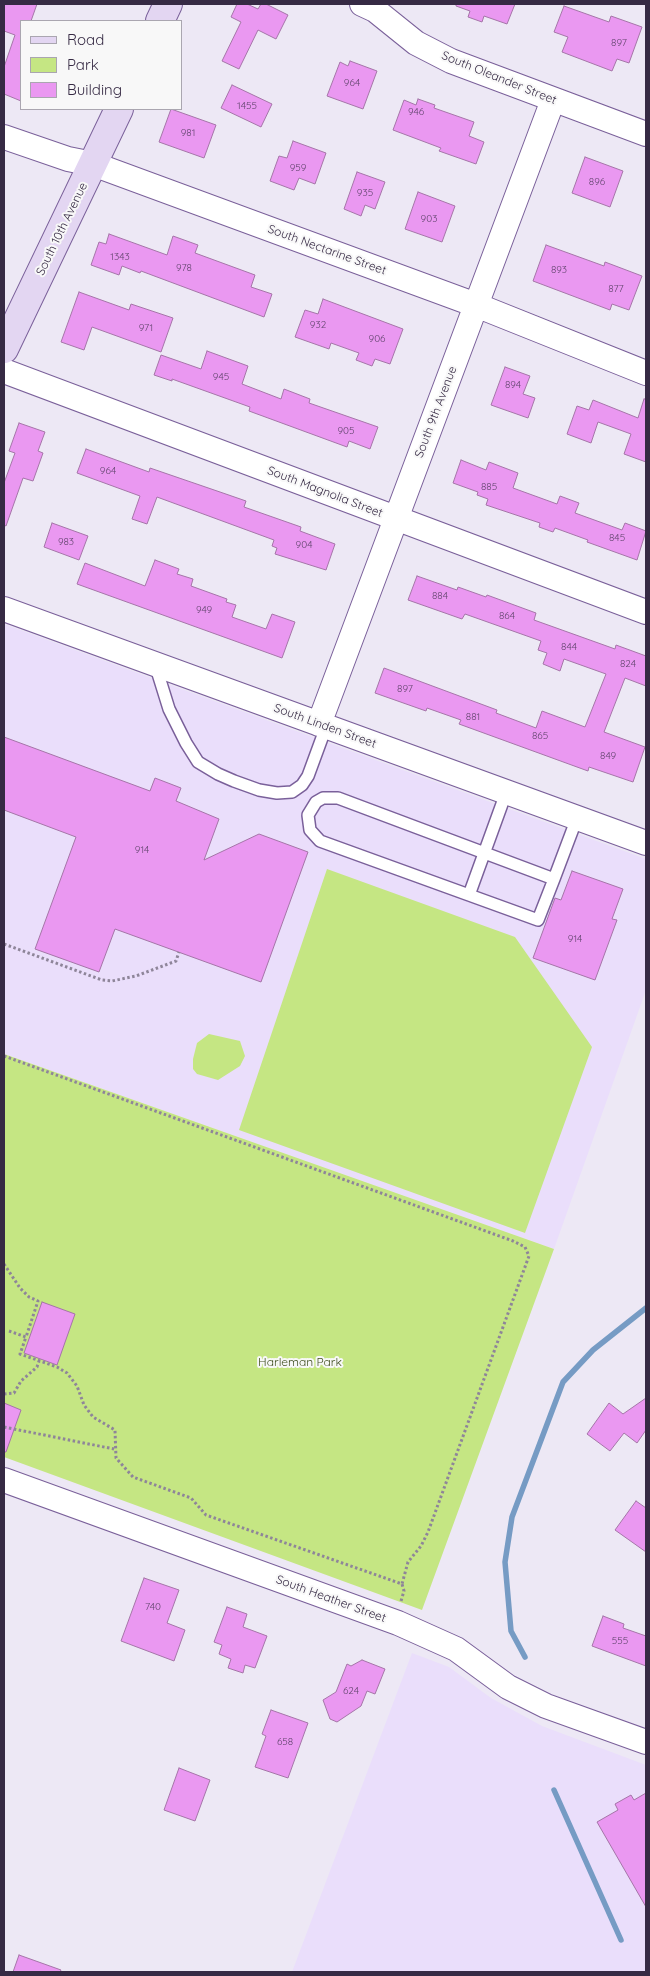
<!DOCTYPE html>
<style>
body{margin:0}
#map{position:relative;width:650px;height:1976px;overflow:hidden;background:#ede8f5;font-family:Quicksand,sans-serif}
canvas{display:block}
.frame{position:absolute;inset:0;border:5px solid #362a44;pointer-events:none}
.legend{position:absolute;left:20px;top:20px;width:162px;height:90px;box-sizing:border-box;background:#f8f8f8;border:1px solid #aaa6b0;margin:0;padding:6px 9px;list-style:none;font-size:15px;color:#362a44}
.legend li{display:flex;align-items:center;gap:10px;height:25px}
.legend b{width:25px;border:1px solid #aaa6b0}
</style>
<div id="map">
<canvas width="650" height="1976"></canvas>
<div class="frame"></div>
<ul class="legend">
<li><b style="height:6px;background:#e3d6f2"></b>Road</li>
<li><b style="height:14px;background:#c5e683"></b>Park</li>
<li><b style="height:14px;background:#ea98f1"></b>Building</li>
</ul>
</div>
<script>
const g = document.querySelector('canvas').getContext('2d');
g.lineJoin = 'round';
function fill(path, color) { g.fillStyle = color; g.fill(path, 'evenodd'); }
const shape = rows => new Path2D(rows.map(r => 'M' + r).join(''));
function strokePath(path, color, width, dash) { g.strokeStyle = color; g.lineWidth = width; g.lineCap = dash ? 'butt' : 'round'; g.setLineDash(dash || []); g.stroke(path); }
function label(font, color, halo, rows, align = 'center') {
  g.font = font + ' Quicksand,sans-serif'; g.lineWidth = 4; g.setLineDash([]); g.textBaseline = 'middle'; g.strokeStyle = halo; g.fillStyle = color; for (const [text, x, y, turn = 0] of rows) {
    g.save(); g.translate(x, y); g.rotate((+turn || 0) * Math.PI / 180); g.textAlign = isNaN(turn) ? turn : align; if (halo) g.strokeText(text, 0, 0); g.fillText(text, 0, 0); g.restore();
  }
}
fill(shape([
 [4,624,646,859,646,990,554,1249,4,1054],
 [412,1653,449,1667,491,1698,542,1726,646,1765,646,1972,292,1972]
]), '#eadefb');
fill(shape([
 [327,869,515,937,592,1047,525,1233,239,1130],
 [209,1034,240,1041,245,1056,240,1066,218,1080,197,1074,193,1069,193,1059,197,1043],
 [4,1054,554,1249,422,1610,4,1457]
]), '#c5e683');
strokePath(shape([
 [525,1657,511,1631,505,1562,512,1517,563,1382,593,1350,646,1308],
 [554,1790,621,1940]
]), '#769bc4', 5.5);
const building = shape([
 [4,4,37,4,31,21,21,21,21,101,4,94,4,67,15,35,4,31,4,4],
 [237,4,247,4,258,9,261,4,266,4,288,15,276,39,258,30,239,69,222,61,241,22,231,17,237,4],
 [456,4,515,4,507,24,484,16,482,22,468,17,470,11,456,6,456,4],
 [564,6,609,22,611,16,642,27,629,63,617,59,612,71,562,52,568,37,554,32,564,6],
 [350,61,377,71,363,109,327,96,340,62,348,66,350,61],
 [232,85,272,104,261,127,221,108,232,85],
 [418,99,435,105,434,108,474,122,469,136,484,142,476,164,439,151,441,148,393,130,404,100,416,105,418,99],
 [171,109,216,125,204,158,159,142,171,109],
 [293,141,326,153,315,184,299,178,294,190,270,181,279,156,287,158,293,141],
 [585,157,623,171,610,207,572,193,585,157],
 [357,172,385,182,375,209,365,205,361,216,344,209,357,172],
 [418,192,455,206,442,242,405,229,418,192],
 [109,234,167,255,173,236,198,245,195,253,255,275,251,287,272,294,264,317,141,271,140,273,122,266,119,275,91,265,99,242,106,244,109,234],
 [546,245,604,266,605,262,642,276,629,310,612,304,610,310,533,281,546,245],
 [79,292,129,310,131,304,173,318,161,352,92,327,84,350,61,342,79,292],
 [323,299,403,329,390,364,375,359,372,366,356,360,359,353,331,343,329,349,295,337,305,310,318,314,323,299],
 [207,351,248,366,242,384,281,399,284,389,310,399,309,403,378,427,370,449,349,441,347,447,249,411,250,407,172,379,172,381,154,375,161,355,201,369,207,351],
 [505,367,530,376,523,394,535,398,528,418,491,405,505,367],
 [644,399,646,399,646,462,624,454,631,434,598,422,591,443,567,434,577,406,589,410,593,400,638,418,644,399],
 [19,423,45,432,38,451,43,453,33,481,23,478,6,526,4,525,4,483,15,453,9,451,19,423],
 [86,449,149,472,150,468,220,492,246,501,244,507,301,527,300,531,335,544,326,570,275,554,277,548,272,546,274,540,157,497,147,524,132,519,140,496,77,473,86,449],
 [461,460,486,470,489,462,518,473,513,488,557,504,560,496,579,503,575,513,622,530,625,523,646,531,637,560,587,542,588,540,555,528,553,532,539,527,540,523,486,505,488,499,477,495,478,492,453,483,461,460],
 [52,523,88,536,79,560,44,547,52,523],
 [155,560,179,569,177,574,193,579,191,586,227,599,226,602,236,605,232,617,266,629,272,614,295,622,282,658,77,584,85,563,145,586,155,560],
 [417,576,457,590,458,587,486,597,487,595,536,613,534,620,615,649,616,645,646,656,646,686,625,678,604,732,645,747,633,782,589,767,588,771,459,724,461,720,427,708,426,711,375,693,384,668,497,710,496,713,536,728,542,711,585,727,606,674,564,659,560,671,543,664,547,653,538,650,541,641,465,614,462,619,408,600,417,576],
 [4,737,150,791,155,778,181,788,176,801,219,819,204,860,259,834,308,852,261,982,115,929,99,972,35,949,76,837,4,810,4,737],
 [572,871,623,889,612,919,617,920,595,980,533,958,555,898,561,900,572,871],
 [42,1302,75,1314,57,1365,24,1353,42,1302],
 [646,1398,646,1430,637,1443,624,1433,610,1451,587,1434,609,1403,623,1414,646,1398],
 [4,1403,21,1410,6,1452,4,1452,4,1403],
 [636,1501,646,1508,646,1552,615,1530,636,1501],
 [144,1578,179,1590,167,1623,185,1630,174,1661,121,1641,144,1578],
 [227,1607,247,1614,243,1627,267,1636,255,1668,245,1665,243,1673,228,1668,231,1659,219,1654,222,1645,214,1642,227,1607],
 [603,1616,624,1624,623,1628,646,1636,646,1666,592,1646,603,1616],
 [362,1660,385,1669,375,1694,367,1691,361,1706,337,1722,330,1719,323,1700,336,1692,347,1664,351,1666,362,1660],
 [271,1710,308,1723,288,1778,255,1767,266,1736,262,1734,271,1710],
 [179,1768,210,1780,195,1821,164,1810,179,1768],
 [646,1793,646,1907,597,1822,618,1810,615,1804,631,1795,634,1800,646,1793],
 [19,1955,61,1970,60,1972,13,1972,19,1955]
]);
fill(building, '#ea98f1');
strokePath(building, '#a575a8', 1);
const lane = shape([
 [155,664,169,709,186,743,198,762,218,774,234,781,259,790,277,793,292,792,302,785,308,776,326,727],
 [554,879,338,798,323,798,316,802,308,815,310,830,320,841,538,920,554,879,577,818],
 [469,895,506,793]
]);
const street = shape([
 [362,4,375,10,416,43,451,61,646,134],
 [4,137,68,159,93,164,476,305,646,373],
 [4,371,646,612],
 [4,609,646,843],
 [319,724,553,100],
 [4,1480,398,1623,456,1649,508,1687,546,1706,646,1742]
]);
const secondary = shape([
 [160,21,168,4],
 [4,349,119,109]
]);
strokePath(lane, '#7a609a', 14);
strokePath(street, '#7a609a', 26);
strokePath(secondary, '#7a609a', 30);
strokePath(shape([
 [4,944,102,980,112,981,136,976,176,961,179,952],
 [4,1056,513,1241,525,1247,529,1256,428,1532,421,1546,408,1562,402,1584],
 [4,1264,20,1288,29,1297,38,1301,26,1337],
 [9,1331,26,1337,20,1354,57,1367,67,1373,77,1386,84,1405,93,1417,115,1430,116,1458,133,1477,191,1498,206,1515,402,1584,404,1591,401,1601],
 [4,1394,14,1393,21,1381,37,1367,39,1361],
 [4,1427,114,1449]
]), '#8e8599', 3, [2.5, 2.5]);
strokePath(lane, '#fff', 11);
strokePath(street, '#fff', 24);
strokePath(secondary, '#e3d6f2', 28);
label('10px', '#63466f', null, [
 ["897",619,43],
 ["964",352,83],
 ["1455",247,106],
 ["946",416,112],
 ["981",188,133],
 ["959",298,168],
 ["896",597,182],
 ["935",365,193],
 ["903",429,219],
 ["1343",120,257],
 ["978",184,268],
 ["893",559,270],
 ["877",616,289],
 ["932",318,325],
 ["971",146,328],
 ["906",377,339],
 ["945",221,377],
 ["894",513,385],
 ["905",346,431],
 ["964",108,471],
 ["885",489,487],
 ["845",617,538],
 ["983",66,542],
 ["904",304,545],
 ["884",440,596],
 ["949",204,610],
 ["864",507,616],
 ["844",569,647],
 ["824",628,664],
 ["897",405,689],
 ["881",473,717],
 ["865",540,736],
 ["849",608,756],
 ["914",142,850],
 ["914",575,939],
 ["740",153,1607],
 ["555",620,1641],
 ["624",351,1691],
 ["658",285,1742]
]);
label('12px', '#362a44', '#f8f8f8', [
 ["South Oleander Street",499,78,22],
 ["South 10th Avenue",62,229,-64],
 ["South Nectarine Street",327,250,20],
 ["South 9th Avenue",436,412,-69],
 ["South Magnolia Street",325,492,21],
 ["South Linden Street",325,726,20],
 ["South Heather Street",331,1599,20]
]);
label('12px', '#3f4e1f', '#f8f8f8', [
 ["Harleman Park",300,1362]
]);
</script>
